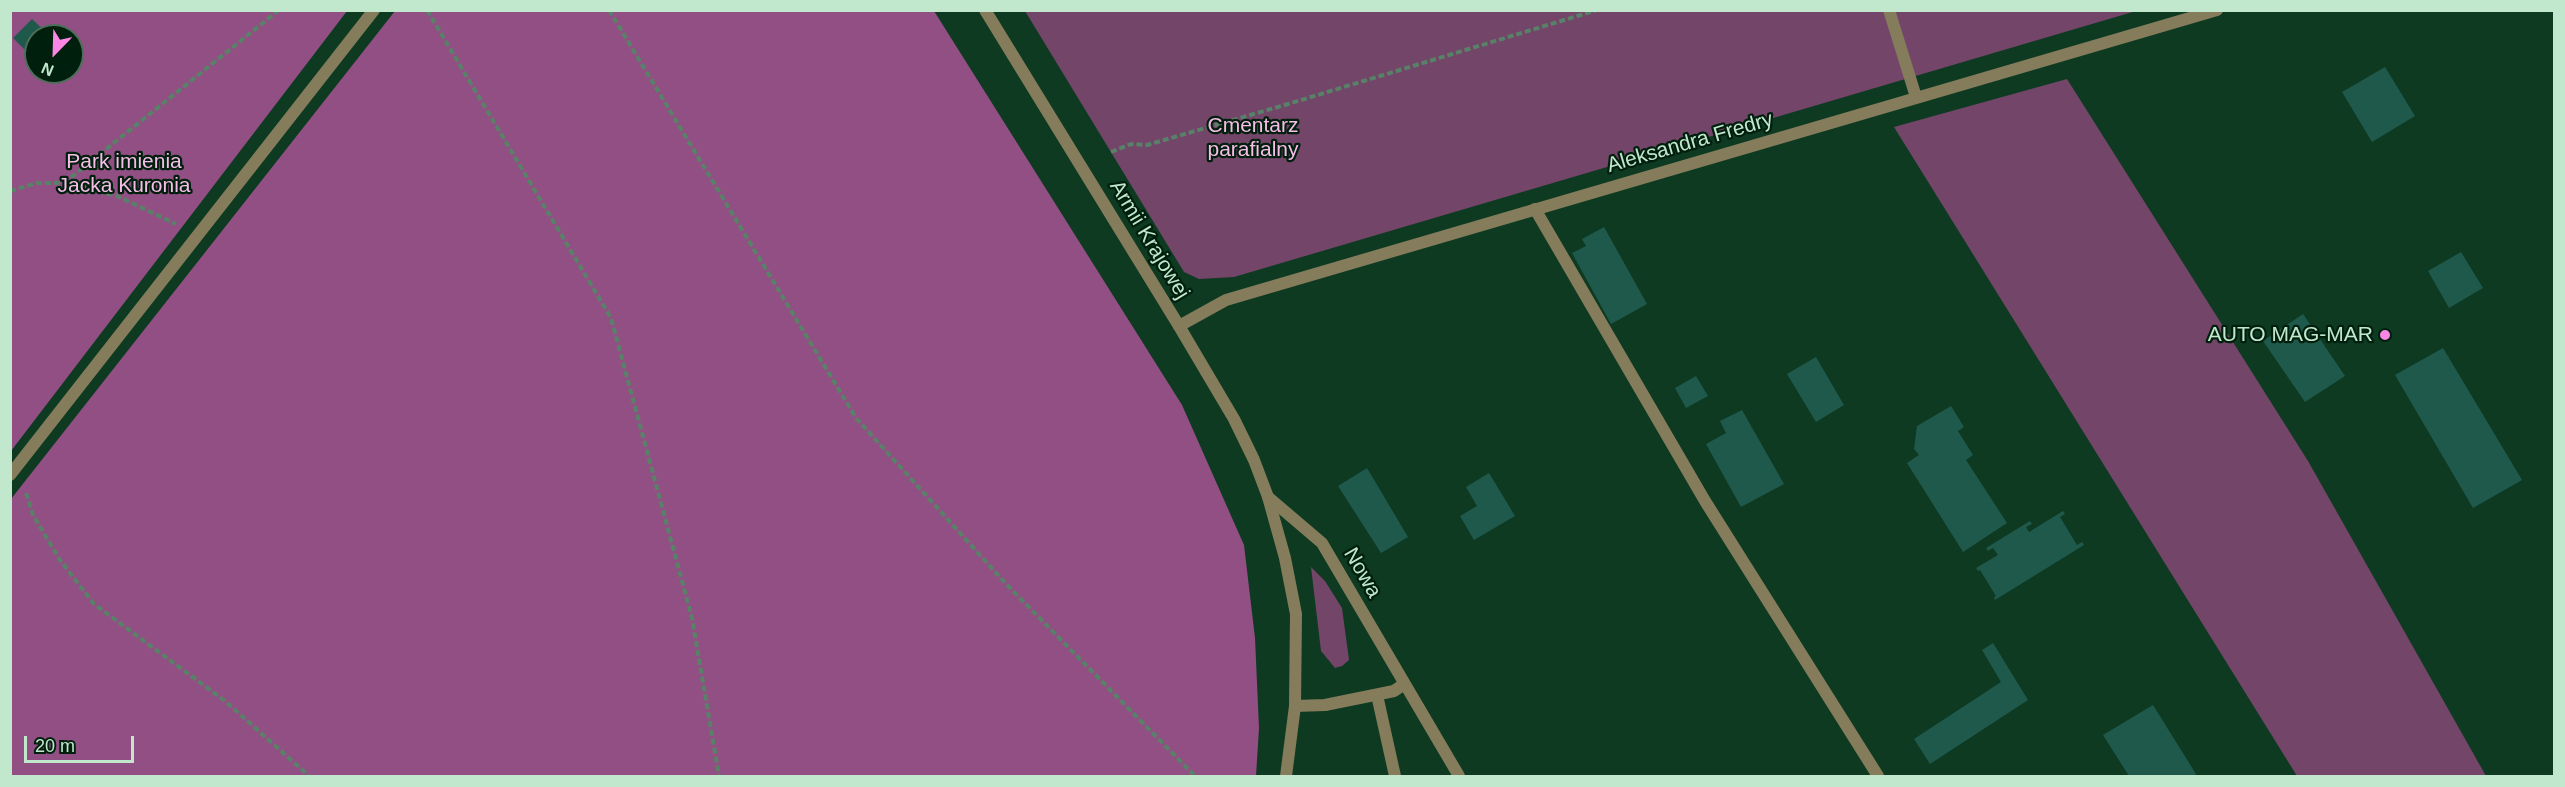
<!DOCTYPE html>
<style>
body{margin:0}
#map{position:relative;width:2565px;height:787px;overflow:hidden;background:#0e3a22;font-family:Arial,sans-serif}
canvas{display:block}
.frame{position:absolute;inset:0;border:12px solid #c1e7cd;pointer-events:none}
.north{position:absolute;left:24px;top:24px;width:60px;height:60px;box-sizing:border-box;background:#001f0d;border:2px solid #4d6f5a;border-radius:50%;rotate:203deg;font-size:16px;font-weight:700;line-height:24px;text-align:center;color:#c1e7cd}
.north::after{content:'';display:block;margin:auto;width:21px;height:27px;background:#fc86e3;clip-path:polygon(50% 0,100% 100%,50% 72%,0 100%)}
.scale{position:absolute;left:24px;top:736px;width:110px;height:27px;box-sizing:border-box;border:3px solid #c1e7cd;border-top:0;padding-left:8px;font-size:18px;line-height:21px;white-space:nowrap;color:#c1e7cd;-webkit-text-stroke:4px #001f0d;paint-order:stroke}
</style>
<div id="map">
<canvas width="2565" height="787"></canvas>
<div class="frame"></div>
<div class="north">N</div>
<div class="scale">20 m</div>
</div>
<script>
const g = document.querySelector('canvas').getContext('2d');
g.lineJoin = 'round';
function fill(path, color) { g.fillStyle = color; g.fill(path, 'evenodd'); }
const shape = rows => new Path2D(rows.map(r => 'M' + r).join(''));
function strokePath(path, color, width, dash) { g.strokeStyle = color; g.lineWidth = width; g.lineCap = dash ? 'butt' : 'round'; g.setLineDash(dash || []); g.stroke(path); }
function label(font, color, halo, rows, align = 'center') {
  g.font = font + ' Arial,sans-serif'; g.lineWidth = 4.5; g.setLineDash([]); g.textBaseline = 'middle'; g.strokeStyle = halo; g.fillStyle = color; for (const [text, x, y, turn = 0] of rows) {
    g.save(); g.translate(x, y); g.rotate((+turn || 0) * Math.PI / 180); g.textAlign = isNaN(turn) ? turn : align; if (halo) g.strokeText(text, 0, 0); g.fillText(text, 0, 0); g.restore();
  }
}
fill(shape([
 [1025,11,2136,11,1234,277,1199,279,1184,272],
 [2067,79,2308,461,2486,776,2297,776,1894,127],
 [1311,567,1325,581,1342,608,1349,660,1342,666,1335,668,1321,651]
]), '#734569');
fill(shape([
 [11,11,347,11,11,451],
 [36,36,72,36,72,72,36,72],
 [395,11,934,11,1182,405,1244,545,1255,638,1259,728,1256,776,11,776,11,499]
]), '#924f84');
fill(shape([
 [32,19,50,36,36,36,36,61,13,38],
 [2385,67,2415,116,2372,142,2342,92],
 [1604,227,1647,304,1611,324,1572,253,1586,246,1582,239],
 [2461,252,2483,288,2449,308,2428,271],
 [2303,314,2345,376,2305,402,2263,341],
 [2443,348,2522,480,2473,508,2395,375],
 [1816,357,1844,405,1816,422,1787,374],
 [1696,376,1708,396,1686,408,1675,388],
 [1951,406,1964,427,1958,431,1973,455,1966,460,2007,523,1963,552,1907,463,1919,455,1914,449,1917,426],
 [1742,410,1784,484,1741,507,1706,444,1726,433,1720,421],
 [1367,468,1408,537,1381,553,1338,486],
 [1489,473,1515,516,1474,540,1460,516,1477,506,1466,487],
 [2063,511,2065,514,2060,517,2077,545,2082,542,2084,545,1995,600,1994,597,1996,596,1980,570,1978,571,1976,568,1998,555,1993,548,1988,551,1986,548,2030,521,2032,524,2026,527,2029,532],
 [1993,643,2028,700,1930,764,1914,739,2001,682,1982,650],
 [2153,705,2196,774,2193,776,2129,776,2103,735]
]), '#1f594c');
strokePath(shape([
 [427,10,611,318,692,618,719,776],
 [609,10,856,418,1007,585,1195,776],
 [1111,152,1131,144,1147,145,1288,104,1597,10],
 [64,183,279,10],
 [10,191,37,183,64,183,117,196,176,224],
 [26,493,33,515,60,560,94,604,225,701,309,776]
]), '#588168', 4, [6, 3]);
strokePath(shape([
 [1889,10,1916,97],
 [1535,209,1705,501,1878,776],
 [10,475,374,10],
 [1377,695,1395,776]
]), '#847c5b', 12);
strokePath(shape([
 [1179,326,1226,300,2217,10],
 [1268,497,1322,543,1459,776],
 [1295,706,1325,705,1394,691,1404,684]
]), '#847c5b', 12);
strokePath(shape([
 [985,10,1179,326,1234,419,1254,460,1268,497,1285,558,1296,614,1295,706,1286,776]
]), '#847c5b', 12);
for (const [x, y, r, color] of [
 [2385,335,6,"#fc86e3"]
]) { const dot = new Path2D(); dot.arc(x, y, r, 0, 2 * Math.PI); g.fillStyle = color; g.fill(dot); strokePath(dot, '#001f0d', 2); }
label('21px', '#f6bde8', '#001f0d', [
 ["Cmentarz",1253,126],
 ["parafialny",1253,150],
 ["Park imienia",124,162],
 ["Jacka Kuronia",124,186]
]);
label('21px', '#c1e7cd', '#001f0d', [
 ["Aleksandra Fredry",1690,143,-16],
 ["Armii Krajowej",1149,240,59],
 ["Nowa",1362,573,60]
]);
label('21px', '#c1e7cd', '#001f0d', [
 ["AUTO MAG-MAR",2373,335]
], 'right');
</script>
